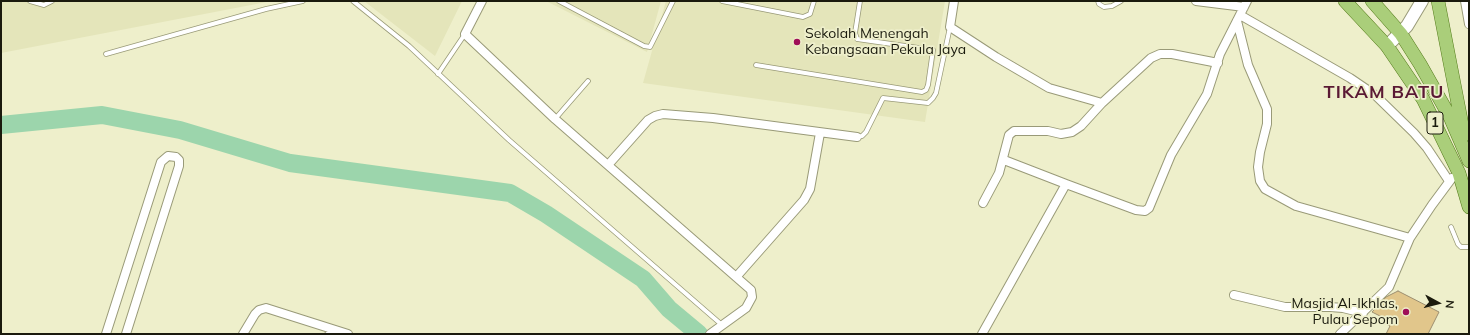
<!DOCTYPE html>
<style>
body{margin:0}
#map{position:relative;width:1470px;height:335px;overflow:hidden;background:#eeefcb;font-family:Mulish,sans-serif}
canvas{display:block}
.frame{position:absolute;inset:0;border:2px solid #1a1a0d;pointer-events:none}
.north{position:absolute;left:1418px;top:283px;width:40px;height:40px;-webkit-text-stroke:3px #eeefcb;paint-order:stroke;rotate:97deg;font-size:11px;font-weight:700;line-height:16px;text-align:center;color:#1a1a0d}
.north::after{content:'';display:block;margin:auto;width:14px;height:18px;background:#1a1a0d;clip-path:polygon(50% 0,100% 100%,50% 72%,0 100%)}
</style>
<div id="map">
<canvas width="1470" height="335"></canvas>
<div class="frame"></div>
<div class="north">N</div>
</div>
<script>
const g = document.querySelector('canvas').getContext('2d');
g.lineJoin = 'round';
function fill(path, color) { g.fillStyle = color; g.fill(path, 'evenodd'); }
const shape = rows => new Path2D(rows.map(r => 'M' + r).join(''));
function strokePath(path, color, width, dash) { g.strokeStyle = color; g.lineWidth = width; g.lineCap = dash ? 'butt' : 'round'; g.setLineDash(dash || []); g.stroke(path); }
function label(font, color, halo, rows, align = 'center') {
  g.font = font + ' Mulish,sans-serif'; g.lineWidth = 3.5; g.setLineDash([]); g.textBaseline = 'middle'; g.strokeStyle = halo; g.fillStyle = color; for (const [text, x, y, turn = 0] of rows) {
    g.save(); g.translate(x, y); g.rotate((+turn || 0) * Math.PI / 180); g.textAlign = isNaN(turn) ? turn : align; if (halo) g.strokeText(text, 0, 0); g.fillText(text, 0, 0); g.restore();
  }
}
fill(shape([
 [1,1,272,1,1,53],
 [364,1,462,1,435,56],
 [546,1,661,1,647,52],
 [666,1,945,1,925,122,643,83]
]), '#e4e5ba');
strokePath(shape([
 [1,125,102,115,180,130,290,163,510,193,546,214,643,279,669,309,699,334]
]), '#9cd5ac', 18);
const building = shape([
 [1398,291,1439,312,1428,334,1386,334,1390,326,1382,322,1384,318,1372,312,1386,297,1398,291]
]);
fill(building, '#e1c68b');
strokePath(building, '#9c8e6f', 1);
const service = shape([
 [30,1,44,5,52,1],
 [353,1,409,46,509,140,722,325],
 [559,1,644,46,650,47,673,1],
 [722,1,803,17,810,14,814,1],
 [1098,1,1099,4,1104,7,1112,6,1121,1],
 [106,54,266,9,303,1],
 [756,65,922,92,926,90,928,85,933,50,857,39,855,33,860,1],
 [438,74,465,34],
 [555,119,588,81],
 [857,137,862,136,866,132,883,98,928,103,933,98,936,93,950,27],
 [1451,227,1458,244,1461,247,1469,247],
 [327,334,335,330]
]);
const minor = shape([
 [482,1,465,34,555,119,751,290,752,297,746,308,710,334],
 [954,1,950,27,996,57,1049,88,1102,103],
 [1196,1,1244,7],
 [1465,1,1469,24],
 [1240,15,1350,78,1375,95,1414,133,1427,148,1449,181],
 [1237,21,1248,65,1267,109,1267,124,1260,152,1258,167,1260,181,1265,189,1296,206,1410,238],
 [1004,160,1066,184],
 [608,165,648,120,655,116,663,114,713,118,857,137],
 [983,203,999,173,1009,135,1014,131,1048,131,1061,134,1072,132,1081,126,1102,103,1151,58,1160,54,1172,54,1218,63],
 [737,276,804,200,810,189,820,133],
 [1234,295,1285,307,1330,307,1343,308,1363,313],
 [106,334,161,162,168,156,176,157,179,160,179,166,126,334],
 [243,334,255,314,259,310,266,308,348,334],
 [982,334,1066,184,1136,210,1145,211,1149,208,1171,155,1207,94,1220,54,1247,1],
 [1340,334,1389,287,1410,238,1432,205,1452,178]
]);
const secondary = shape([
 [1387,46,1407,26,1422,1]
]);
const primary = shape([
 [1345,1,1387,46,1423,99,1459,173,1469,207],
 [1372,1,1401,34,1420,64,1450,117,1469,161],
 [1438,1,1464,135]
]);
strokePath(service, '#999a78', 5.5);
strokePath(minor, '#999a78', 10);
strokePath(secondary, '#999a78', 14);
strokePath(primary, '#537a1a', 14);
strokePath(service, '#fff', 4);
strokePath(minor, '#fff', 8);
strokePath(secondary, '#fff', 12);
strokePath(primary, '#aace7a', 13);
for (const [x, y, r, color] of [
 [797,42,4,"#9f0f58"],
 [1406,312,4,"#9f0f58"]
]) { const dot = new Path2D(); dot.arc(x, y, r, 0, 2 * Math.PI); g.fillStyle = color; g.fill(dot); strokePath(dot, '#eeefcb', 1.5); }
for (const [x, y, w] of [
 [1435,123,16]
]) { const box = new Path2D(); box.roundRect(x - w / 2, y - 11, w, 22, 3); g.fillStyle = '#eeefcb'; g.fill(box); strokePath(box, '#1a1a0d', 1); }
label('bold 13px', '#1a1a0d', null, [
 ["1",1435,123]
]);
label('14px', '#1a1a0d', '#eeefcb', [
 ["Sekolah Menengah",805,34],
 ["Kebangsaan Pekula Jaya",805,50],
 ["Masjid Al-Ikhlas,",1398,304,"right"],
 ["Pulau Sepom",1398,320,"right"]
], 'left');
g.letterSpacing = '1px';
label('bold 18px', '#5a1934', '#eeefcb', [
 ["TIKAM BATU",1384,93]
]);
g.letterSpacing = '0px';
</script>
